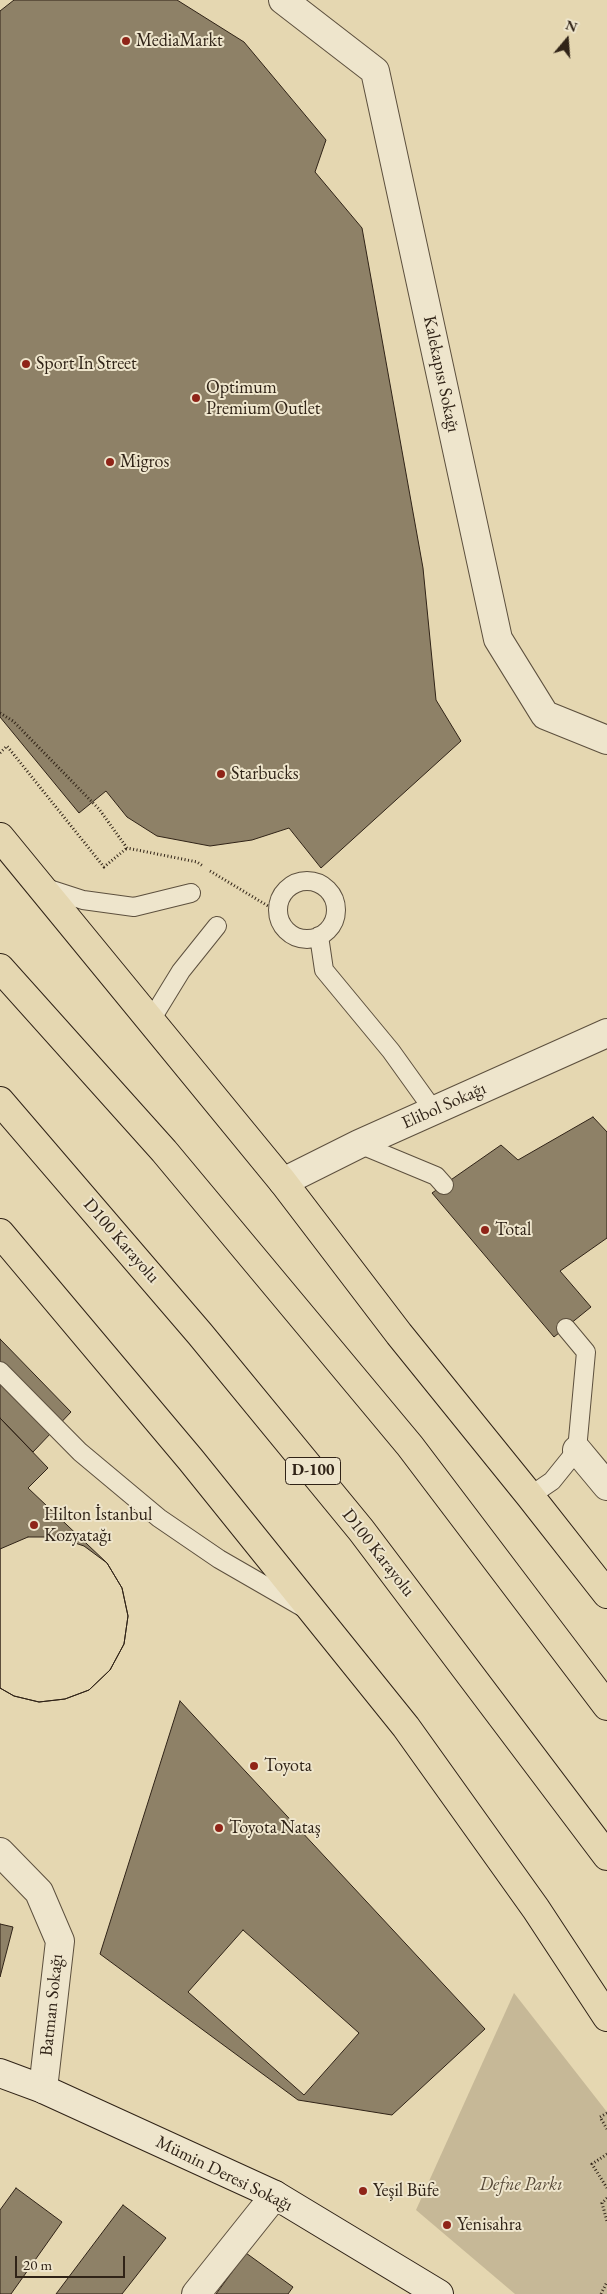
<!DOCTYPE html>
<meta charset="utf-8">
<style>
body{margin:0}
#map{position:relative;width:607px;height:2294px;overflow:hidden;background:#e5d7b1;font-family:"EB Garamond",serif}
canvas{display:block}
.north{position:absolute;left:542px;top:15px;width:50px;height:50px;-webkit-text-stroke:4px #eee5cc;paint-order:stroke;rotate:18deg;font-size:14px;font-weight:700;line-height:20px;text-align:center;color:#302317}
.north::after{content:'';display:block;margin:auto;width:18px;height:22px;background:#302317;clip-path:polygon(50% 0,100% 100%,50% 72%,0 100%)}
.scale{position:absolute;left:15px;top:2256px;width:110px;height:22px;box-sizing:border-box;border:2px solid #302317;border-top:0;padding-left:6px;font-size:15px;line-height:18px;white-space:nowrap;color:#302317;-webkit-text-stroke:4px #eee5cc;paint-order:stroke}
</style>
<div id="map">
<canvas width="607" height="2294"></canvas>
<div class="north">N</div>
<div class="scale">20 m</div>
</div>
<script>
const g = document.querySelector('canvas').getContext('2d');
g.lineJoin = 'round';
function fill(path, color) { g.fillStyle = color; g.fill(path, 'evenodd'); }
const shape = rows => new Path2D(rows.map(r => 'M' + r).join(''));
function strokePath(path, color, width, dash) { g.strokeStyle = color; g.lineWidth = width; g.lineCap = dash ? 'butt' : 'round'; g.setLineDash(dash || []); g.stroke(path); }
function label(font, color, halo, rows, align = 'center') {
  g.font = font + ' "EB Garamond",serif'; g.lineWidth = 4; g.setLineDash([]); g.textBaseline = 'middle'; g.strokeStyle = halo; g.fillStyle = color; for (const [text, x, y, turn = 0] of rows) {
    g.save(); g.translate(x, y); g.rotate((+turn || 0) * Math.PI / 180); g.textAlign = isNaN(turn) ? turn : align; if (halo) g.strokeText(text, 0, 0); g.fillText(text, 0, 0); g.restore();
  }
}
fill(shape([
 [514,1993,607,2112,607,2294,515,2294,416,2210]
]), '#c6b897');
const building = shape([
 [14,0,177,0,244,42,326,140,315,172,362,228,423,568,436,700,461,741,321,868,289,828,252,840,210,846,157,836,127,817,106,791,79,813,0,717,0,11,14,0],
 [593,1117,607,1132,607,1238,560,1271,591,1307,554,1337,432,1193,501,1145,518,1160,593,1117],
 [0,1339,71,1412,33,1452,0,1418,0,1339],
 [0,1418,48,1468,28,1488,107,1563,122,1588,128,1616,124,1644,110,1670,89,1690,65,1699,39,1702,14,1696,0,1688,0,1418],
 [28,1537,57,1537,84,1546,107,1563,122,1588,128,1616,124,1644,110,1670,89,1690,65,1699,39,1702,14,1696,0,1688,0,1549,28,1537],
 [180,1701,485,2029,392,2115,298,2100,100,1954,180,1701],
 [0,1924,13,1927,0,1977,0,1924],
 [243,1930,359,2033,304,2095,188,1992,243,1930],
 [16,2188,62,2222,11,2294,0,2294,0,2210,16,2188],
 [123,2205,166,2238,122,2294,56,2294,123,2205],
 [246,2253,293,2287,288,2294,216,2294,246,2253]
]);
fill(building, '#8e8167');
strokePath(building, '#302317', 1);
const lane = shape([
 '278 910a29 29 0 1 1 58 0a29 29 0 1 1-58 0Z',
 [43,887,83,900,134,907,191,893],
 [319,936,324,970,391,1051,434,1111],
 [151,1020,181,971,217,926],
 [359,1144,436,1176,444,1185],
 [0,1371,80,1452,159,1518,219,1559,304,1608],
 [530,1496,552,1481,577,1450,586,1352,566,1328]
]);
const street = shape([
 [283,0,375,71,498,639,545,715,607,740],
 [283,1182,359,1144,607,1033],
 [577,1450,607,1486],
 [0,1852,39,1892,60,1941,43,2089],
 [196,2294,275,2195]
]);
const secondary = shape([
 [0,2073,43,2089,275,2195,439,2294]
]);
const highway = shape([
 [0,837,283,1182,399,1334,530,1496,607,1594],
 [0,968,164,1151,410,1446,607,1706],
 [0,1101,200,1334,361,1530,607,1856],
 [0,1233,191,1460,406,1727,536,1909,607,2017]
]);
strokePath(lane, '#5d503e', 20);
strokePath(street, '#5d503e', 30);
strokePath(secondary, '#302317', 30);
strokePath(highway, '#302317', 30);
strokePath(shape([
 [0,713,13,721,99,809,127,848,197,862,203,866],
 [0,753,7,746,104,867,127,848],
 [210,871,278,912],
 [607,2113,600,2117,607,2129],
 [607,2154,592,2164,607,2188],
 [607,2198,602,2203,607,2221],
 [601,2294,607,2282]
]), '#302317', 3, [1, 2.5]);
strokePath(lane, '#eee5cc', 18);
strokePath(street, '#eee5cc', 28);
strokePath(secondary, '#eee5cc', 28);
strokePath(highway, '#e5d7b1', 28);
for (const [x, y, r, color] of [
 [126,41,5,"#8f2418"],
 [26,364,5,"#8f2418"],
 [196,398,5,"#8f2418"],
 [110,462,5,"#8f2418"],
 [221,774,5,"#8f2418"],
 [485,1230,5,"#8f2418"],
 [34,1525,5,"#8f2418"],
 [254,1766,5,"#8f2418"],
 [219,1828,5,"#8f2418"],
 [363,2191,5,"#8f2418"],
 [447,2225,5,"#8f2418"]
]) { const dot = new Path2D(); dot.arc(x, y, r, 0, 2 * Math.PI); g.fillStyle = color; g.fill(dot); strokePath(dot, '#eee5cc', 2); }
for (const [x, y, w] of [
 [313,1471,55]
]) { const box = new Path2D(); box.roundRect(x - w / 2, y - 13.5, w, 27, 4); g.fillStyle = '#eee5cc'; g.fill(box); strokePath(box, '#302317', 1); }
label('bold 16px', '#302317', null, [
 ["D-100",313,1471]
]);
label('18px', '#302317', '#eee5cc', [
 ["MediaMarkt",136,41],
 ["Sport In Street",36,364],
 ["Optimum",206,388],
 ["Premium Outlet",206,409],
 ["Migros",120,462],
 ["Starbucks",231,774],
 ["Total",495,1230],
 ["Hilton İstanbul",44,1515],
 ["Kozyatağı",44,1536],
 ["Toyota",264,1766],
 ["Toyota Nataş",229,1828],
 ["Yeşil Büfe",373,2191],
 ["Yenisahra",457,2225]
], 'left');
label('18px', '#302317', '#eee5cc', [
 ["Kalekapısı Sokağı",441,374,78],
 ["Elibol Sokağı",444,1106,-24],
 ["D100 Karayolu",121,1241,49],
 ["D100 Karayolu",378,1553,52],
 ["Batman Sokağı",52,2005,-84],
 ["Mümin Deresi Sokağı",224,2174,26]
]);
label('italic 18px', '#564837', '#eee5cc', [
 ["Defne Parkı",521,2185]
]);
</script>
